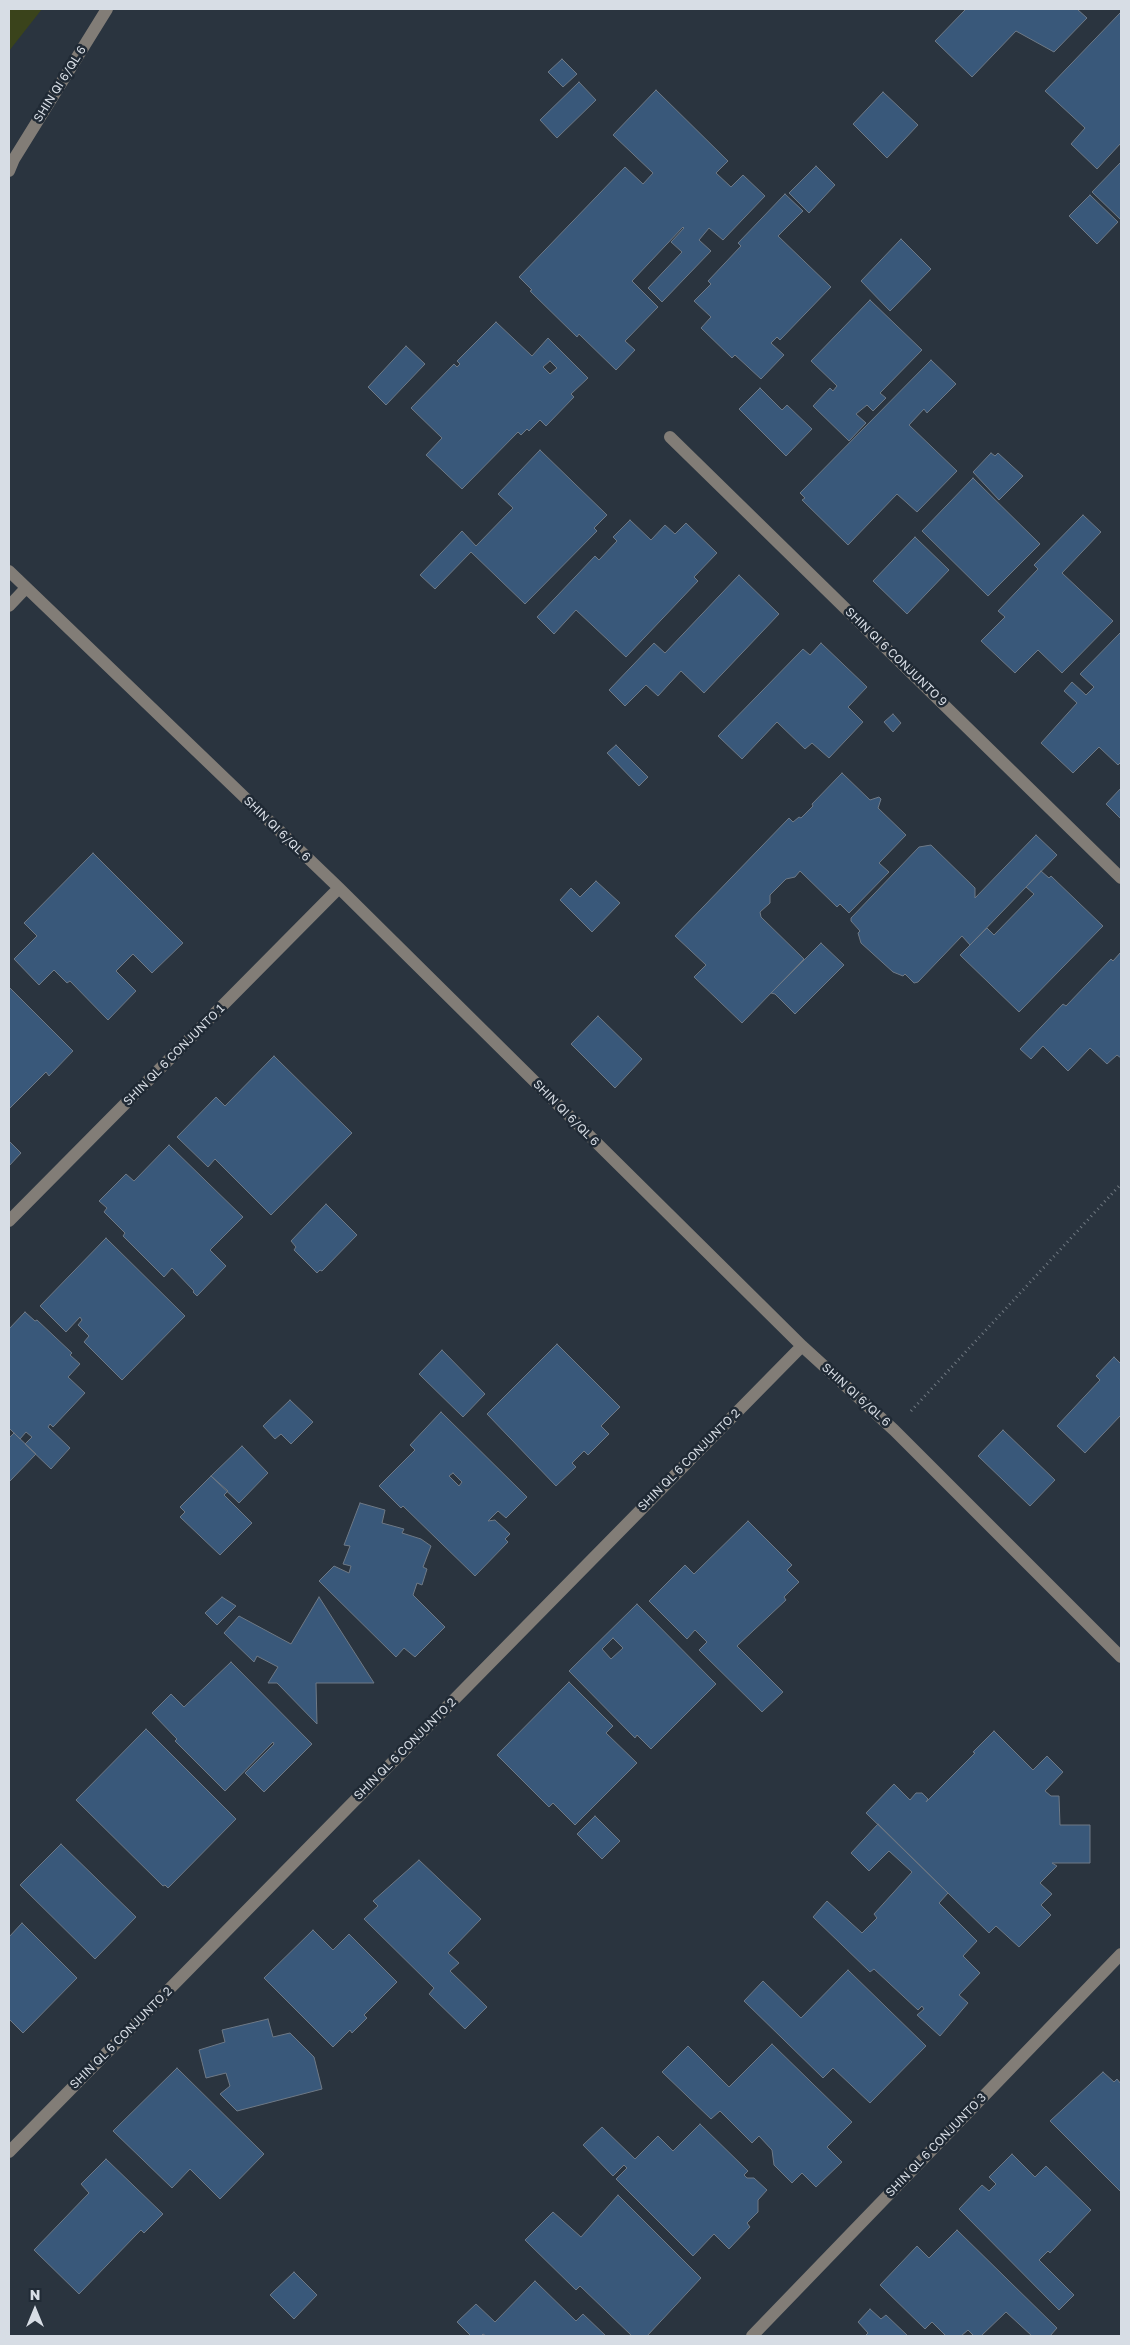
<!DOCTYPE html>
<style>
body{margin:0}
#map{position:relative;width:1130px;height:2345px;overflow:hidden;background:#2a343f;font-family:"Golos Text",sans-serif}
canvas{display:block}
.frame{position:absolute;inset:0;border:10px solid #d7dde5;pointer-events:none}
.north{position:absolute;left:10px;top:2285px;width:50px;height:50px;-webkit-text-stroke:4px #202a35;paint-order:stroke;rotate:0deg;font-size:14px;font-weight:700;line-height:20px;text-align:center;color:#d7dde5}
.north::after{content:'';display:block;margin:auto;width:18px;height:22px;background:#d7dde5;clip-path:polygon(50% 0,100% 100%,50% 72%,0 100%)}
</style>
<div id="map">
<canvas width="1130" height="2345"></canvas>
<div class="frame"></div>
<div class="north">N</div>
</div>
<script>
const g = document.querySelector('canvas').getContext('2d');
g.lineJoin = 'round';
function fill(path, color) { g.fillStyle = color; g.fill(path, 'evenodd'); }
const shape = rows => new Path2D(rows.map(r => 'M' + r).join(''));
function strokePath(path, color, width, dash) { g.strokeStyle = color; g.lineWidth = width; g.lineCap = dash ? 'butt' : 'round'; g.setLineDash(dash || []); g.stroke(path); }
function label(font, color, halo, rows, align = 'center') {
  g.font = font + ' "Golos Text",sans-serif'; g.lineWidth = 5; g.setLineDash([]); g.textBaseline = 'middle'; g.strokeStyle = halo; g.fillStyle = color; for (const [text, x, y, turn = 0] of rows) {
    g.save(); g.translate(x, y); g.rotate((+turn || 0) * Math.PI / 180); g.textAlign = isNaN(turn) ? turn : align; if (halo) g.strokeText(text, 0, 0); g.fillText(text, 0, 0); g.restore();
  }
}
fill(shape([
 [9,9,42,9,9,51]
]), '#3a431b');
const building = shape([
 [966,9,1077,9,1087,18,1054,52,1016,31,972,77,935,41,966,9],
 [1121,12,1121,143,1097,169,1071,144,1085,128,1045,91,1121,12],
 [562,59,577,74,563,87,548,72,562,59],
 [579,82,596,100,557,138,540,120,579,82],
 [656,90,728,161,716,173,731,187,743,175,765,196,723,240,709,228,699,240,711,251,662,302,648,288,682,252,671,242,684,228,683,227,632,281,658,307,625,341,635,350,616,370,579,334,577,337,530,291,532,290,519,277,625,167,643,184,653,173,613,135,656,90],
 [883,92,918,125,887,158,853,124,883,92],
 [1121,162,1121,220,1092,192,1121,162],
 [816,166,835,185,809,213,789,193,816,166],
 [785,194,803,211,778,236,831,287,780,340,777,337,771,343,784,355,761,379,735,355,732,358,701,328,711,317,694,301,711,284,708,281,741,246,738,243,785,194],
 [1090,195,1118,222,1097,244,1069,216,1090,195],
 [901,239,931,269,890,311,861,281,901,239],
 [870,300,922,350,880,393,886,398,873,411,867,405,856,414,866,423,849,441,813,406,830,388,833,391,837,386,811,361,870,300],
 [496,322,532,356,548,338,588,378,571,394,574,397,546,426,540,420,529,431,527,429,521,435,518,432,462,489,426,455,442,438,411,408,454,364,457,367,460,364,457,361,496,322],
 [550,361,557,368,550,374,543,367,550,361],
 [406,346,425,364,386,405,368,387,406,346],
 [931,360,956,384,927,413,924,409,909,425,957,471,917,512,897,494,848,545,802,500,805,498,800,493,931,360],
 [760,388,782,410,787,405,812,429,786,456,739,409,760,388],
 [540,450,607,515,594,528,597,531,525,604,471,552,435,589,420,575,462,531,476,546,513,508,498,494,540,450],
 [991,453,995,456,998,453,1023,476,999,500,973,472,991,453],
 [973,478,1040,544,988,596,922,531,973,478],
 [1083,515,1101,532,1062,573,1113,621,1062,673,1038,650,1015,673,981,641,1005,617,998,611,1038,569,1034,565,1083,515],
 [630,520,651,540,665,525,675,534,686,523,717,553,694,577,698,581,626,657,576,610,554,634,537,617,595,556,599,560,617,541,613,537,630,520],
 [915,537,949,570,907,614,873,581,915,537],
 [739,575,779,614,704,693,681,671,658,696,646,685,625,706,609,690,654,643,665,653,739,575],
 [1121,632,1121,762,1118,765,1099,747,1073,773,1041,743,1077,703,1064,691,1072,682,1086,695,1094,687,1080,674,1121,632],
 [821,643,867,687,848,707,863,722,829,758,812,743,805,749,777,722,742,759,718,736,803,649,810,655,821,643],
 [893,714,901,723,893,732,884,722,893,714],
 [616,745,648,777,639,786,607,753,616,745],
 [842,773,870,800,879,797,881,799,878,808,906,835,879,863,889,872,849,913,840,904,837,907,800,871,795,877,786,879,770,895,770,903,760,912,761,917,804,959,742,1023,694,977,706,965,675,936,789,818,793,822,799,817,801,818,813,806,812,804,842,773],
 [1121,788,1121,819,1106,804,1121,788],
 [1036,835,1057,855,970,945,962,936,918,982,914,983,905,974,903,976,893,972,861,943,858,933,860,931,851,921,851,918,919,847,931,845,975,888,975,898,1036,835],
 [93,853,183,943,152,973,133,954,116,971,136,991,108,1020,70,981,67,983,54,970,39,985,14,959,37,936,24,923,93,853],
 [1041,871,1049,878,1051,876,1103,926,1019,1012,960,955,987,928,994,935,1034,894,1026,887,1041,871],
 [596,881,620,903,592,932,560,900,571,888,580,897,596,881],
 [821,943,844,965,795,1014,775,994,771,993,821,943],
 [1121,952,1121,1058,1117,1055,1107,1064,1090,1048,1068,1071,1043,1046,1031,1059,1020,1049,1063,1004,1066,1006,1111,959,1113,961,1121,952],
 [9,987,73,1051,49,1076,46,1072,9,1109,9,987],
 [598,1016,642,1059,615,1088,571,1044,598,1016],
 [274,1056,352,1133,271,1215,215,1159,208,1167,177,1137,216,1097,225,1106,274,1056],
 [9,1141,21,1153,9,1166,9,1141],
 [169,1145,243,1217,210,1250,226,1266,197,1296,193,1292,194,1291,172,1268,164,1277,123,1236,125,1233,104,1212,107,1208,99,1201,126,1174,134,1181,169,1145],
 [326,1204,357,1235,322,1271,320,1270,317,1273,294,1250,296,1247,291,1241,326,1204],
 [106,1238,185,1316,122,1380,84,1342,89,1336,78,1325,82,1320,80,1317,66,1332,40,1306,106,1238],
 [25,1312,35,1321,37,1320,72,1353,70,1355,80,1364,68,1377,85,1393,53,1427,50,1424,48,1427,70,1448,51,1469,25,1444,32,1437,26,1432,20,1439,9,1428,9,1329,25,1312],
 [557,1344,620,1407,601,1426,609,1434,588,1455,584,1451,572,1463,576,1467,556,1486,487,1414,557,1344],
 [442,1350,485,1394,463,1417,419,1374,442,1350],
 [1114,1357,1121,1364,1121,1415,1085,1453,1057,1426,1100,1380,1096,1376,1114,1357],
 [290,1400,313,1422,291,1444,281,1434,275,1439,263,1426,290,1400],
 [441,1412,527,1497,506,1518,498,1511,488,1521,495,1520,510,1534,505,1539,508,1542,475,1576,403,1506,401,1508,379,1486,415,1450,410,1445,441,1412],
 [453,1473,462,1482,459,1486,449,1476,453,1473],
 [1003,1430,1055,1480,1030,1506,978,1456,1003,1430],
 [14,1433,36,1454,9,1482,9,1438,14,1433],
 [242,1446,268,1473,239,1503,211,1476,242,1446],
 [211,1476,228,1491,224,1495,252,1523,220,1555,180,1517,185,1512,180,1507,211,1476],
 [360,1503,385,1510,382,1523,404,1529,402,1533,421,1539,431,1546,423,1567,427,1569,422,1585,417,1583,413,1595,445,1627,415,1657,404,1648,396,1657,319,1581,334,1566,349,1573,351,1566,343,1564,350,1546,344,1545,360,1503],
 [748,1521,792,1565,787,1570,799,1582,784,1597,786,1600,737,1646,783,1692,762,1712,699,1650,707,1642,695,1630,687,1639,649,1601,685,1565,694,1574,748,1521],
 [222,1597,236,1606,217,1625,205,1613,222,1597],
 [319,1597,374,1683,316,1683,317,1724,277,1683,268,1683,278,1667,257,1656,254,1662,224,1633,239,1616,291,1644,319,1597],
 [637,1604,716,1684,651,1749,637,1735,635,1738,569,1671,637,1604],
 [613,1638,623,1648,611,1659,602,1649,613,1638],
 [231,1662,312,1744,264,1792,245,1773,274,1744,273,1742,225,1791,175,1741,177,1739,152,1713,171,1694,184,1707,231,1662],
 [569,1682,613,1726,606,1733,637,1763,575,1825,553,1803,549,1807,497,1755,569,1682],
 [146,1729,236,1819,168,1888,165,1885,163,1886,76,1800,146,1729],
 [994,1731,1033,1770,1047,1756,1063,1772,1045,1791,1051,1796,1059,1796,1060,1825,1090,1825,1090,1863,1052,1863,1057,1866,1040,1883,1052,1894,1041,1905,1051,1915,1019,1947,996,1926,989,1933,866,1813,894,1784,910,1800,916,1793,922,1793,928,1799,926,1802,975,1753,973,1752,994,1731],
 [595,1816,620,1841,602,1859,577,1834,595,1816],
 [878,1824,948,1893,939,1903,977,1941,963,1956,980,1973,959,1995,968,2003,940,2036,917,2015,924,2009,922,2006,918,2010,874,1969,870,1972,813,1917,827,1901,862,1933,877,1918,874,1914,912,1872,889,1851,869,1871,851,1853,878,1824],
 [61,1844,136,1917,95,1959,20,1885,61,1844],
 [419,1860,481,1919,448,1953,459,1963,450,1971,487,2007,465,2029,429,1994,434,1988,364,1919,378,1906,373,1901,419,1860],
 [22,1923,77,1978,23,2033,9,2019,9,1937,22,1923],
 [313,1930,333,1950,349,1934,397,1982,364,2015,367,2018,352,2033,350,2030,333,2047,264,1978,313,1930],
 [848,1970,926,2046,870,2103,833,2068,823,2078,744,2001,763,1981,801,2018,848,1970],
 [268,2019,273,2037,290,2033,314,2057,322,2089,237,2111,220,2094,230,2086,226,2073,206,2078,199,2050,225,2042,222,2030,268,2019],
 [772,2044,852,2122,827,2147,842,2162,816,2187,802,2173,792,2183,774,2165,772,2150,759,2136,752,2143,720,2111,711,2119,662,2072,688,2046,729,2087,772,2044],
 [177,2068,264,2154,220,2199,190,2169,172,2188,113,2131,177,2068],
 [1103,2072,1114,2082,1117,2079,1121,2084,1121,2192,1050,2121,1103,2072],
 [700,2124,748,2171,744,2175,747,2178,754,2178,767,2190,758,2200,758,2212,747,2223,750,2227,729,2249,714,2234,693,2256,616,2179,627,2168,624,2165,613,2176,583,2145,602,2127,635,2159,658,2136,673,2151,700,2124],
 [1012,2154,1035,2177,1046,2166,1091,2210,1050,2253,1048,2251,1039,2260,1074,2295,1059,2310,959,2209,982,2185,989,2191,996,2184,989,2177,1012,2154],
 [106,2159,163,2214,144,2233,141,2230,136,2235,79,2294,34,2250,89,2193,81,2184,106,2159],
 [618,2195,701,2278,647,2336,632,2336,580,2286,576,2290,525,2240,553,2212,581,2237,618,2195],
 [957,2230,1057,2328,1050,2336,1032,2336,1006,2312,981,2336,974,2336,968,2330,961,2336,946,2336,932,2322,925,2329,880,2285,917,2246,929,2258,957,2230],
 [294,2272,317,2295,294,2319,270,2295,294,2272],
 [535,2281,576,2321,583,2314,606,2336,486,2336,483,2334,481,2336,471,2336,457,2322,476,2304,495,2322,535,2281],
 [870,2309,881,2319,886,2315,908,2336,865,2336,868,2333,858,2322,870,2309]
]);
fill(building, '#39587a');
strokePath(building, '#6e7986', 1);
strokePath(shape([
 [911,1411,1121,1184]
]), '#717a83', 3, [1, 4]);
strokePath(shape([
 [9,171,14,159,107,9],
 [670,437,1121,878],
 [9,571,339,888,802,1346,894,1430,1121,1657],
 [9,606,26,588],
 [9,1221,339,888],
 [9,2152,802,1346],
 [752,2336,1121,1954]
]), '#827d77', 12);
label('12px', '#d7dde5', '#202a35', [
 ["SHIN QI 6/QL 6",60,84,-58],
 ["SHIN QI 6 CONJUNTO 9",896,657,44],
 ["SHIN QI 6/QL 6",277,829,44],
 ["SHIN QL 6 CONJUNTO 1",174,1055,-45],
 ["SHIN QI 6/QL 6",566,1113,45],
 ["SHIN QI 6/QL 6",856,1395,42],
 ["SHIN QL 6 CONJUNTO 2",689,1460,-45],
 ["SHIN QL 6 CONJUNTO 2",405,1749,-45],
 ["SHIN QL 6 CONJUNTO 2",121,2038,-45],
 ["SHIN QL 6 CONJUNTO 3",936,2145,-46]
]);
</script>
